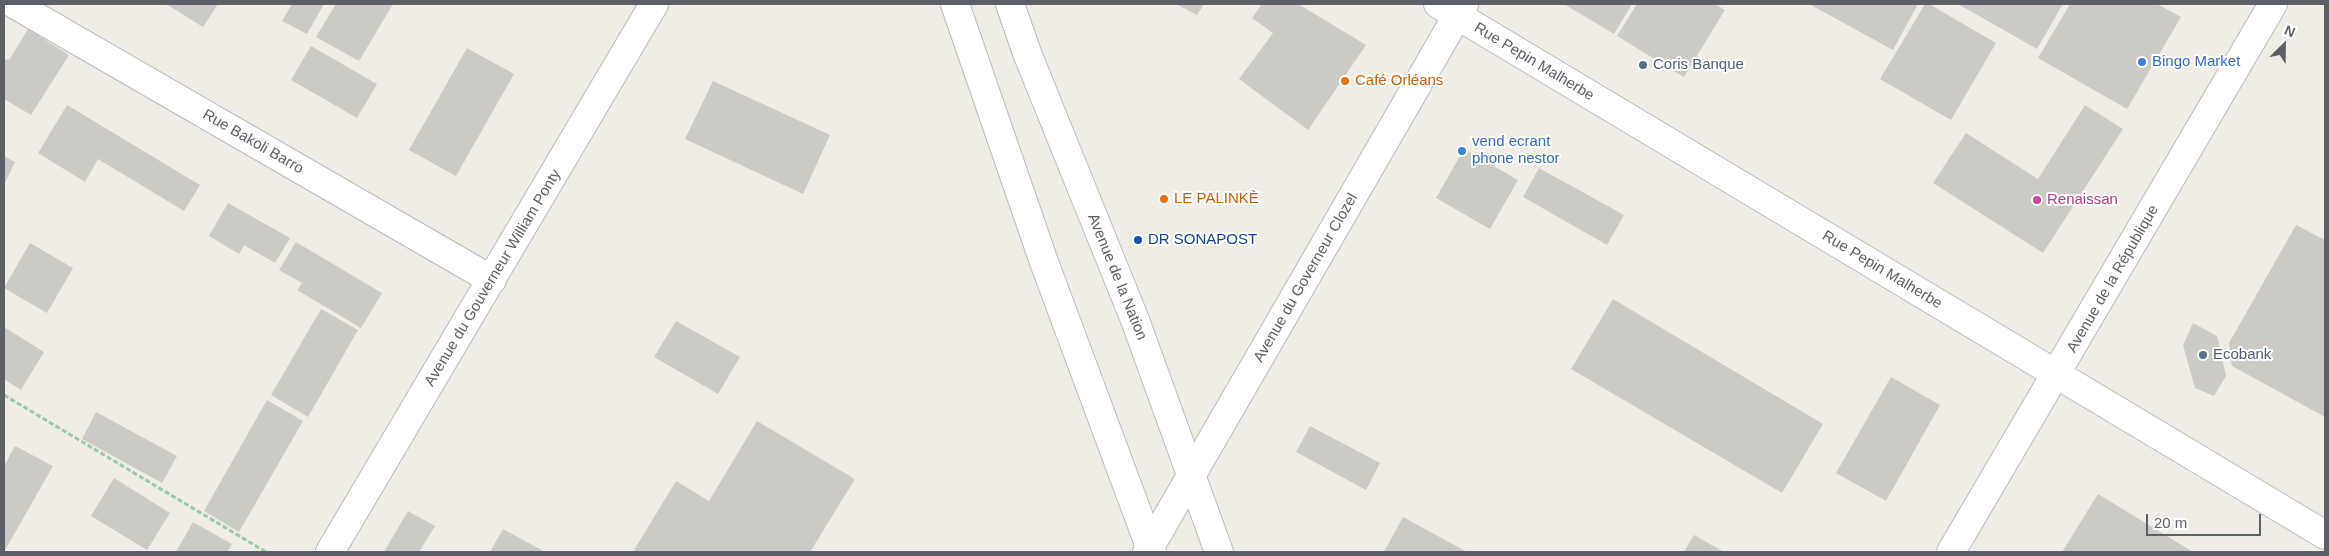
<!DOCTYPE html>
<meta charset="utf-8">
<style>
body{margin:0}
#map{position:relative;width:2329px;height:556px;overflow:hidden;background:#efede5;font-family:Arial,sans-serif}
canvas{display:block}
.frame{position:absolute;inset:0;border:5px solid #5c6066;pointer-events:none}
.north{position:absolute;left:2259px;top:20px;width:50px;height:50px;-webkit-text-stroke:4px #fff;paint-order:stroke;rotate:23deg;font-size:14px;font-weight:700;line-height:20px;text-align:center;color:#5c6066}
.north::after{content:'';display:block;margin:auto;width:18px;height:22px;background:#5c6066;clip-path:polygon(50% 0,100% 100%,50% 72%,0 100%)}
.scale{position:absolute;left:2146px;top:514px;width:115px;height:22px;box-sizing:border-box;border:2px solid #5c6066;border-top:0;padding-left:6px;font-size:15px;line-height:18px;white-space:nowrap;color:#5c6066;-webkit-text-stroke:4px #fff;paint-order:stroke}
</style>
<div id="map">
<canvas width="2329" height="556"></canvas>
<div class="frame"></div>
<div class="north">N</div>
<div class="scale">20 m</div>
</div>
<script>
const g = document.querySelector('canvas').getContext('2d');
g.lineJoin = 'round';
function fill(path, color) { g.fillStyle = color; g.fill(path, 'evenodd'); }
const shape = rows => new Path2D(rows.map(r => 'M' + r).join(''));
function strokePath(path, color, width, dash) { g.strokeStyle = color; g.lineWidth = width; g.lineCap = dash ? 'butt' : 'round'; g.setLineDash(dash || []); g.stroke(path); }
function label(font, color, halo, rows, align = 'center') {
  g.font = font + ' Arial,sans-serif'; g.lineWidth = 4; g.setLineDash([]); g.textBaseline = 'middle'; g.strokeStyle = halo; g.fillStyle = color; for (const [text, x, y, turn = 0] of rows) {
    g.save(); g.translate(x, y); g.rotate((+turn || 0) * Math.PI / 180); g.textAlign = isNaN(turn) ? turn : align; if (halo) g.strokeText(text, 0, 0); g.fillText(text, 0, 0); g.restore();
  }
}
fill(shape([
 [166,4,218,4,203,27],
 [292,4,324,4,307,34,282,21],
 [336,4,393,4,359,61,316,37],
 [1176,4,1204,4,1197,15],
 [1262,4,1298,4,1366,45,1308,130,1239,79,1273,33,1252,18],
 [1564,4,1632,4,1614,34],
 [1637,4,1715,4,1725,10,1684,77,1617,36],
 [1809,4,1918,4,1893,50],
 [1925,4,1929,4,1996,43,1951,120,1880,79],
 [1958,4,2063,4,2037,49],
 [2070,4,2157,4,2181,17,2127,109,2038,58],
 [28,29,69,55,31,115,4,99,4,63,6,59,9,60],
 [311,46,377,84,357,118,291,80],
 [467,48,514,74,456,176,409,150],
 [713,81,830,135,803,194,685,139],
 [67,105,200,185,184,211,98,159,85,182,38,153],
 [2085,105,2123,129,2043,253,1933,183,1966,133,2038,179],
 [1464,149,1518,180,1490,229,1436,198],
 [4,156,15,162,4,185],
 [1539,168,1624,215,1607,245,1523,197],
 [228,203,290,238,275,263,244,245,239,254,209,236],
 [2296,225,2325,240,2325,417,2232,366,2229,343],
 [296,242,382,293,361,328,297,290,302,283,279,270],
 [30,243,73,268,47,313,4,288],
 [1613,299,1823,424,1782,493,1571,369],
 [321,309,358,330,308,417,271,395],
 [676,321,740,357,718,394,654,357],
 [2193,323,2217,336,2226,376,2214,396,2195,388,2183,345],
 [4,327,44,352,21,390,4,379],
 [1891,377,1940,405,1886,501,1836,473],
 [267,400,303,421,239,532,204,511],
 [96,412,177,456,162,483,82,439],
 [757,421,855,479,810,552,639,552,634,550,676,481,709,501],
 [1310,426,1380,463,1366,490,1296,452],
 [15,446,53,466,4,552,4,466],
 [114,478,170,513,147,550,91,516],
 [2098,494,2193,552,2062,552],
 [408,511,435,526,419,552,384,552],
 [1403,517,1467,552,1384,552],
 [193,522,232,544,227,552,176,552],
 [503,529,545,552,490,552],
 [1694,535,1724,552,1684,552]
]), '#cccac4');
const minor = shape([
 [14,4,492,280],
 [330,552,654,4],
 [1147,552,1464,4]
]);
const tertiary = shape([
 [1438,4,2325,535],
 [1951,552,2273,4]
]);
const secondary = shape([
 [955,4,1044,262,1152,552],
 [1010,4,1027,53,1135,320,1219,552]
]);
strokePath(minor, '#b7babf', 30);
strokePath(tertiary, '#b7babf', 30);
strokePath(secondary, '#b8bbc1', 30);
strokePath(shape([
 [4,395,266,552]
]), '#99c9a7', 3, [5, 2.5]);
strokePath(minor, '#fff', 28);
strokePath(tertiary, '#fff', 28);
strokePath(secondary, '#fff', 28);
for (const [x, y, r, color] of [
 [2142,62,5,"#3f7fe0"],
 [1643,65,5,"#5c6f8a"],
 [1345,81,5,"#e8710a"],
 [1462,151,5,"#3f7fe0"],
 [1164,199,5,"#e8710a"],
 [2037,200,5,"#d1479c"],
 [1138,240,5,"#1a4fb4"],
 [2203,355,5,"#5c6f8a"]
]) { const dot = new Path2D(); dot.arc(x, y, r, 0, 2 * Math.PI); g.fillStyle = color; g.fill(dot); strokePath(dot, '#fff', 2); }
label('15px', '#5c6066', '#fff', [
 ["Rue Pepin Malherbe",1534,62,31],
 ["Rue Bakoli Barro",253,142,30],
 ["Rue Pepin Malherbe",1882,270,31],
 ["Avenue de la Nation",1117,277,68],
 ["Avenue du Gouverneur William Ponty",493,278,-59],
 ["Avenue du Governeur Clozel",1306,278,-60],
 ["Avenue de la République",2113,279,-60]
]);
label('15px', '#366cbe', '#fff', [
 ["Bingo Market",2152,62],
 ["vend ecrant",1472,142],
 ["phone nestor",1472,159]
], 'left');
label('15px', '#4e5e75', '#fff', [
 ["Coris Banque",1653,65],
 ["Ecobank",2213,355]
], 'left');
label('15px', '#c56008', '#fff', [
 ["Café Orléans",1355,81],
 ["LE PALINKÈ",1174,199]
], 'left');
label('15px', '#b23c85', '#fff', [
 ["Renaissan",2047,200]
], 'left');
label('15px', '#164399', '#fff', [
 ["DR SONAPOST",1148,240]
], 'left');
</script>
